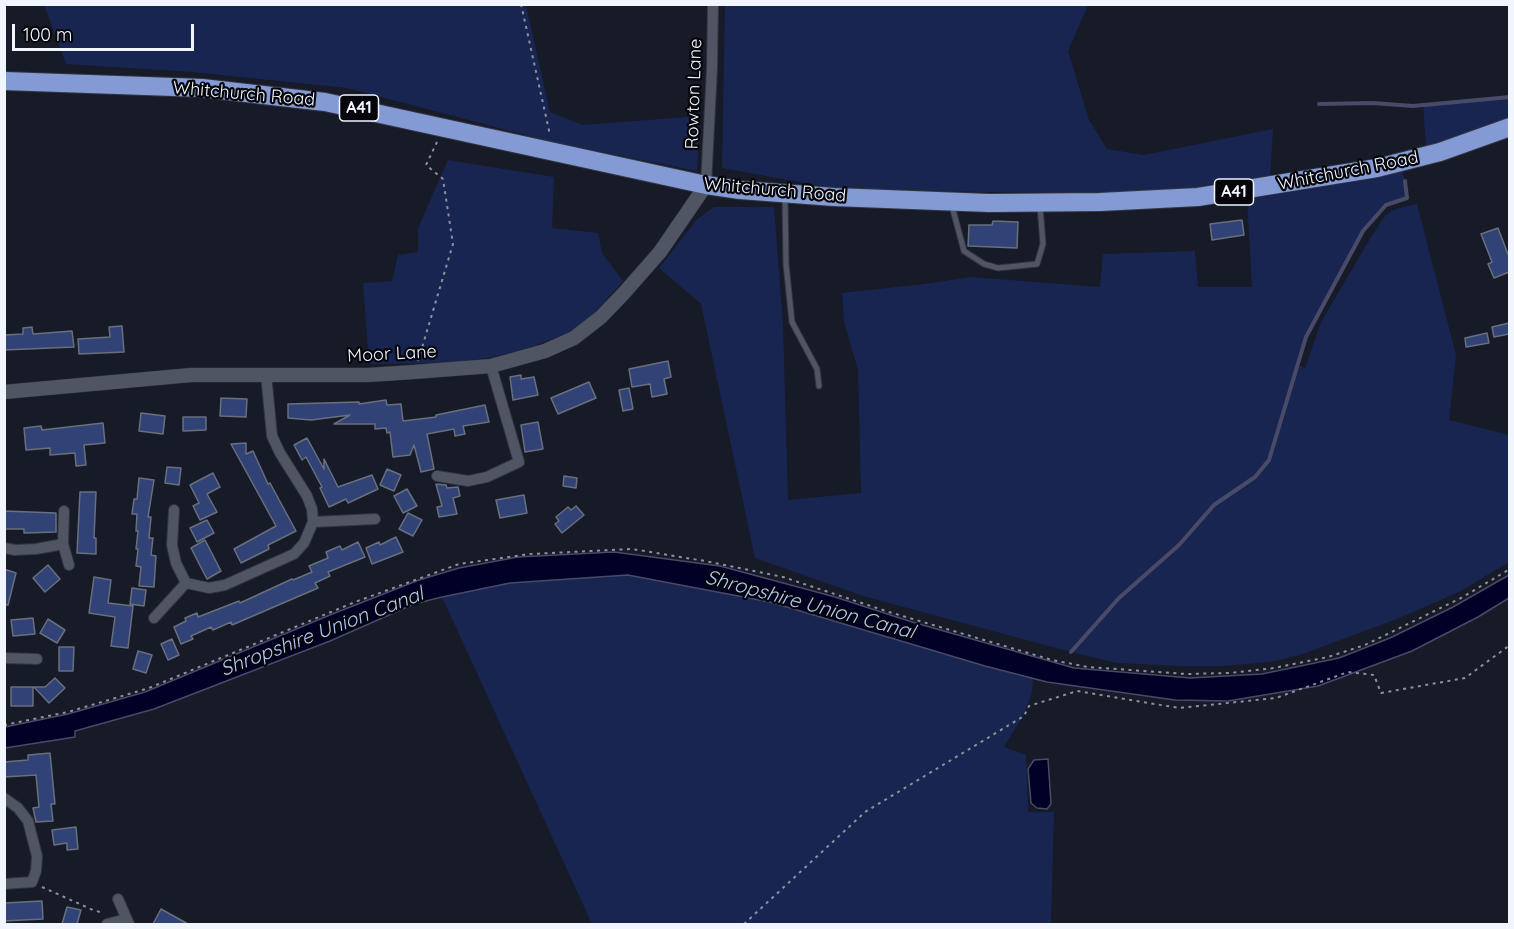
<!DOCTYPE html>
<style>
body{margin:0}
#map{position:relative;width:1514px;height:929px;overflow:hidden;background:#161b27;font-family:Quicksand,sans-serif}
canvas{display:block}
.frame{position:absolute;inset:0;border:6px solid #f1f5fe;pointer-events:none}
.scale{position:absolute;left:12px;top:24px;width:182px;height:27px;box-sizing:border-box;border:3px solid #f1f5fe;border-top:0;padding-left:8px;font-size:18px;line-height:21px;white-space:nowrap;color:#f1f5fe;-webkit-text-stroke:4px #05060b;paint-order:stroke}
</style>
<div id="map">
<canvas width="1514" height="929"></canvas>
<div class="frame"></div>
<div class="scale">100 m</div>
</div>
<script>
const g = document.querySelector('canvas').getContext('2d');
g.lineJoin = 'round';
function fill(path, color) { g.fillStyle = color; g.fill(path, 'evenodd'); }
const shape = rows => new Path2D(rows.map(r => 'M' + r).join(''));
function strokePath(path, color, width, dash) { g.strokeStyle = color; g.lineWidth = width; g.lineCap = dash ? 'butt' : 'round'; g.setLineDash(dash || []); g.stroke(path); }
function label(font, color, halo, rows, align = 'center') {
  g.font = font + ' Quicksand,sans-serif'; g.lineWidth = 4.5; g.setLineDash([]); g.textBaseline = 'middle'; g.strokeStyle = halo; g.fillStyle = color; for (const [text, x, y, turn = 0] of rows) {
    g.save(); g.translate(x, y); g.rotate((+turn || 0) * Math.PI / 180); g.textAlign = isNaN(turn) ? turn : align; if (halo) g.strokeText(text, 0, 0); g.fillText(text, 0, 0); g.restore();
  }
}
fill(shape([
 [44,5,526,5,550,112,583,125,700,116,697,171,556,143,347,88,192,72,66,64],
 [725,5,1088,5,1068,51,1089,120,1107,149,1144,155,1273,129,1270,177,1203,187,1134,193,983,192,832,188,722,168],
 [1509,97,1509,120,1496,126,1426,147,1423,104,1491,100],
 [448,160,554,177,552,228,598,233,602,253,623,281,599,308,576,330,528,348,493,357,449,363,369,364,363,283,392,281,398,255,418,252,418,228],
 [1403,171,1407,198,1386,205,1363,231,1306,337,1298,365,1305,368,1321,322,1374,232,1386,215,1395,209,1417,204,1456,355,1449,420,1509,435,1509,562,1461,591,1397,619,1300,655,1270,662,1224,666,1182,666,1117,663,1071,652,863,596,755,558,701,304,659,268,697,219,714,207,774,207,783,325,788,500,861,493,858,370,844,322,842,293,924,284,971,277,1100,287,1103,254,1195,251,1198,287,1252,287,1247,199],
 [628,575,770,602,985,666,1033,678,1032,692,1024,714,1004,747,1026,755,1028,812,1054,812,1051,924,592,924,442,597,510,583]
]), '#182551');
const water = shape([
 [614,552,720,566,835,597,912,622,1074,668,1190,678,1262,674,1339,658,1390,638,1453,607,1509,575,1509,598,1478,617,1412,651,1318,686,1228,701,1175,700,1047,682,985,666,770,602,628,575,510,583,442,597,414,604,330,641,154,709,75,731,75,737,5,748,5,727,68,714,145,692,330,615,419,580,459,568,518,557,614,552],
 [1048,759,1051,804,1047,809,1037,808,1031,803,1028,769,1034,760,1048,759]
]);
fill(water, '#010027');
strokePath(water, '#494a68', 1.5);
strokePath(shape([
 [1319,104,1373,103,1413,106,1510,97],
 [1071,652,1119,598,1179,545,1214,505,1255,477,1269,460,1306,337,1363,231,1386,205,1407,198,1405,181]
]), '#494a68', 4);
const building = shape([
 [1242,220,1244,235,1212,240,1210,224,1242,220],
 [993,221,1018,222,1017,248,968,246,969,225,992,225,993,221],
 [1498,228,1509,257,1509,272,1494,278,1488,264,1492,262,1481,234,1498,228],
 [1509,323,1509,334,1494,337,1492,327,1509,323],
 [122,326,124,352,79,354,78,339,110,337,109,327,122,326],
 [32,327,33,334,72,331,74,347,4,350,4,335,23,334,23,328,32,327],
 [1487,333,1489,343,1466,347,1465,338,1487,333],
 [668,361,671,377,664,379,667,394,652,397,650,384,632,387,629,369,668,361],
 [521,375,521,379,534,377,538,395,513,400,510,377,521,375],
 [589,382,596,398,558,414,551,398,589,382],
 [629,388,633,409,623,411,619,390,629,388],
 [221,398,247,399,246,417,220,416,221,398],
 [386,400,387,405,401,404,403,421,436,417,436,415,485,405,489,422,463,426,465,434,455,436,454,429,427,434,434,469,421,472,414,445,410,455,393,457,390,432,387,433,386,428,375,429,375,424,334,424,350,415,311,420,288,418,288,404,359,402,359,404,386,400],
 [141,413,165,416,163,434,139,431,141,413],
 [183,417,206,417,206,430,183,431,183,417],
 [538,422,543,449,525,452,521,425,538,422],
 [103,423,105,443,84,445,86,465,76,466,75,453,50,455,50,448,26,450,24,428,41,426,42,430,103,423],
 [307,438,324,469,324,459,338,487,372,475,378,489,348,503,346,499,329,507,320,488,322,487,306,457,302,460,294,445,307,438],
 [246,443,246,454,253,451,268,484,270,483,296,531,268,545,269,549,241,563,234,549,276,526,231,444,246,443],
 [167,467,181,468,179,485,165,483,167,467],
 [387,469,401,475,394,491,380,485,387,469],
 [213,473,220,487,207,494,217,512,200,520,193,506,199,503,190,485,213,473],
 [564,476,577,478,576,488,563,486,564,476],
 [139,478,154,480,148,517,151,517,149,538,153,538,151,555,156,556,154,587,139,586,141,567,136,566,138,549,136,549,138,531,136,531,137,514,132,514,134,499,137,499,139,478],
 [436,484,446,485,447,488,458,487,460,496,453,498,457,514,439,517,437,507,442,506,436,484],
 [407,489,417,506,403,513,394,496,407,489],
 [80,492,96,492,94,538,96,538,96,554,77,553,80,492],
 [524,495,527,513,500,518,496,500,524,495],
 [576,506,584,515,562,533,555,524,559,521,556,517,568,507,571,510,576,506],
 [4,511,56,513,56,532,24,533,24,529,4,529,4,511],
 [408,513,422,520,413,536,399,529,408,513],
 [207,520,214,533,197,542,190,528,207,520],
 [396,537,403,552,372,564,366,548,379,542,380,545,396,537],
 [205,540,221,571,207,579,191,548,205,540],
 [358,542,365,557,328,572,330,576,315,583,318,588,232,625,231,622,213,630,211,627,191,636,193,639,181,644,174,627,186,621,185,618,197,613,198,617,239,601,240,603,292,579,293,580,312,572,309,566,328,558,326,552,340,546,342,550,358,542],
 [48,565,60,579,45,592,33,578,48,565],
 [4,569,16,573,8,605,4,605,4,569],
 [94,577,111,580,108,603,133,606,128,648,111,646,115,617,89,613,94,577],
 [132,588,146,590,144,606,130,604,132,588],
 [33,618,35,634,13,636,11,620,33,618],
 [48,619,65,630,57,643,40,633,48,619],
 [172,639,179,655,168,660,161,644,172,639],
 [59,647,74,647,73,671,59,671,59,647],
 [138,651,152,655,146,673,133,669,138,651],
 [55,678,65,688,49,703,34,687,45,687,55,678],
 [11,687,33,687,33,706,11,706,11,687],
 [50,753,55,804,51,804,53,821,36,822,33,808,39,807,36,775,4,777,4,762,28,760,28,755,50,753],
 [76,827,78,849,67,850,67,843,54,845,52,830,76,827],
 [42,901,43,919,4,921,4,903,42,901],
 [67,907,81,910,77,924,62,924,67,907],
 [161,909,188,924,153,924,161,909]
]);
fill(building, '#314376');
strokePath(building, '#686f7d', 1.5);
const service = shape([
 [785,198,786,264,792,322,817,369,819,386],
 [952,206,964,251,984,264,998,268,1037,264,1043,244,1040,206]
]);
const minor = shape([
 [706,185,712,68,713,4],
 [437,476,468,481,487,477,519,462,491,366],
 [174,510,172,545,176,563,186,583],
 [64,511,63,544,69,565],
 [313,522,375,519],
 [4,548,15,550,36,549,63,544],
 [154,618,186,583,209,588,225,585,294,554,304,543,313,522,312,509,307,496,280,453,272,436,266,374],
 [4,658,37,659],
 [4,798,18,808,28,821,37,856,36,871,32,882,4,884],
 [118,899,129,924],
 [107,924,126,919]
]);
const tertiary = shape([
 [4,392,191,375,368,375,414,372,491,366,545,351,574,338,601,317,624,293,660,252,706,185]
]);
const trunk = shape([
 [4,81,202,88,325,102,706,185,740,190,834,197,989,203,1100,202,1198,197,1377,168,1440,152,1510,127]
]);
strokePath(service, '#333640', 7);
strokePath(minor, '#333640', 12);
strokePath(tertiary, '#333640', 15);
strokePath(trunk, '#333640', 20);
strokePath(shape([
 [521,4,550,135],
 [418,361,453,244,443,179,426,165,437,142],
 [4,725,68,712,149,688,355,602,459,564,530,554,632,549,705,561,783,577,889,612,1052,660,1088,667,1186,674,1230,673,1274,668,1328,657,1365,645,1461,598,1510,569],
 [42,887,93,910,103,913],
 [744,924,865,812,1024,716,1029,706,1077,691,1179,708,1276,698,1348,672,1374,675,1381,693,1465,678,1510,645]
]), '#8d919c', 2, [3, 4.5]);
strokePath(service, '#4f5563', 5);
strokePath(minor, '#4f5563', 10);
strokePath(tertiary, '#4f5563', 14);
strokePath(trunk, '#849ad4', 18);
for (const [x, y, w] of [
 [359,108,39],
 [1234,192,39]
]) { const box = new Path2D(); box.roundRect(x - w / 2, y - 13, w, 26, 4.5); g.fillStyle = '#05060b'; g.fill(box); strokePath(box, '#f1f5fe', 1.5); }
label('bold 16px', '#f1f5fe', null, [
 ["A41",359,108],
 ["A41",1234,192]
]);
label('18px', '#f1f5fe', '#05060b', [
 ["Whitchurch Road",244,94,5],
 ["Rowton Lane",694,94,-88],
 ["Whitchurch Road",1348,171,-11],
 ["Whitchurch Road",775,190,5],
 ["Moor Lane",392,354,-3]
]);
label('italic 20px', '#b3c7f7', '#05060b', [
 ["Shropshire Union Canal",810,605,15],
 ["Shropshire Union Canal",322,632,-21]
]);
</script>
